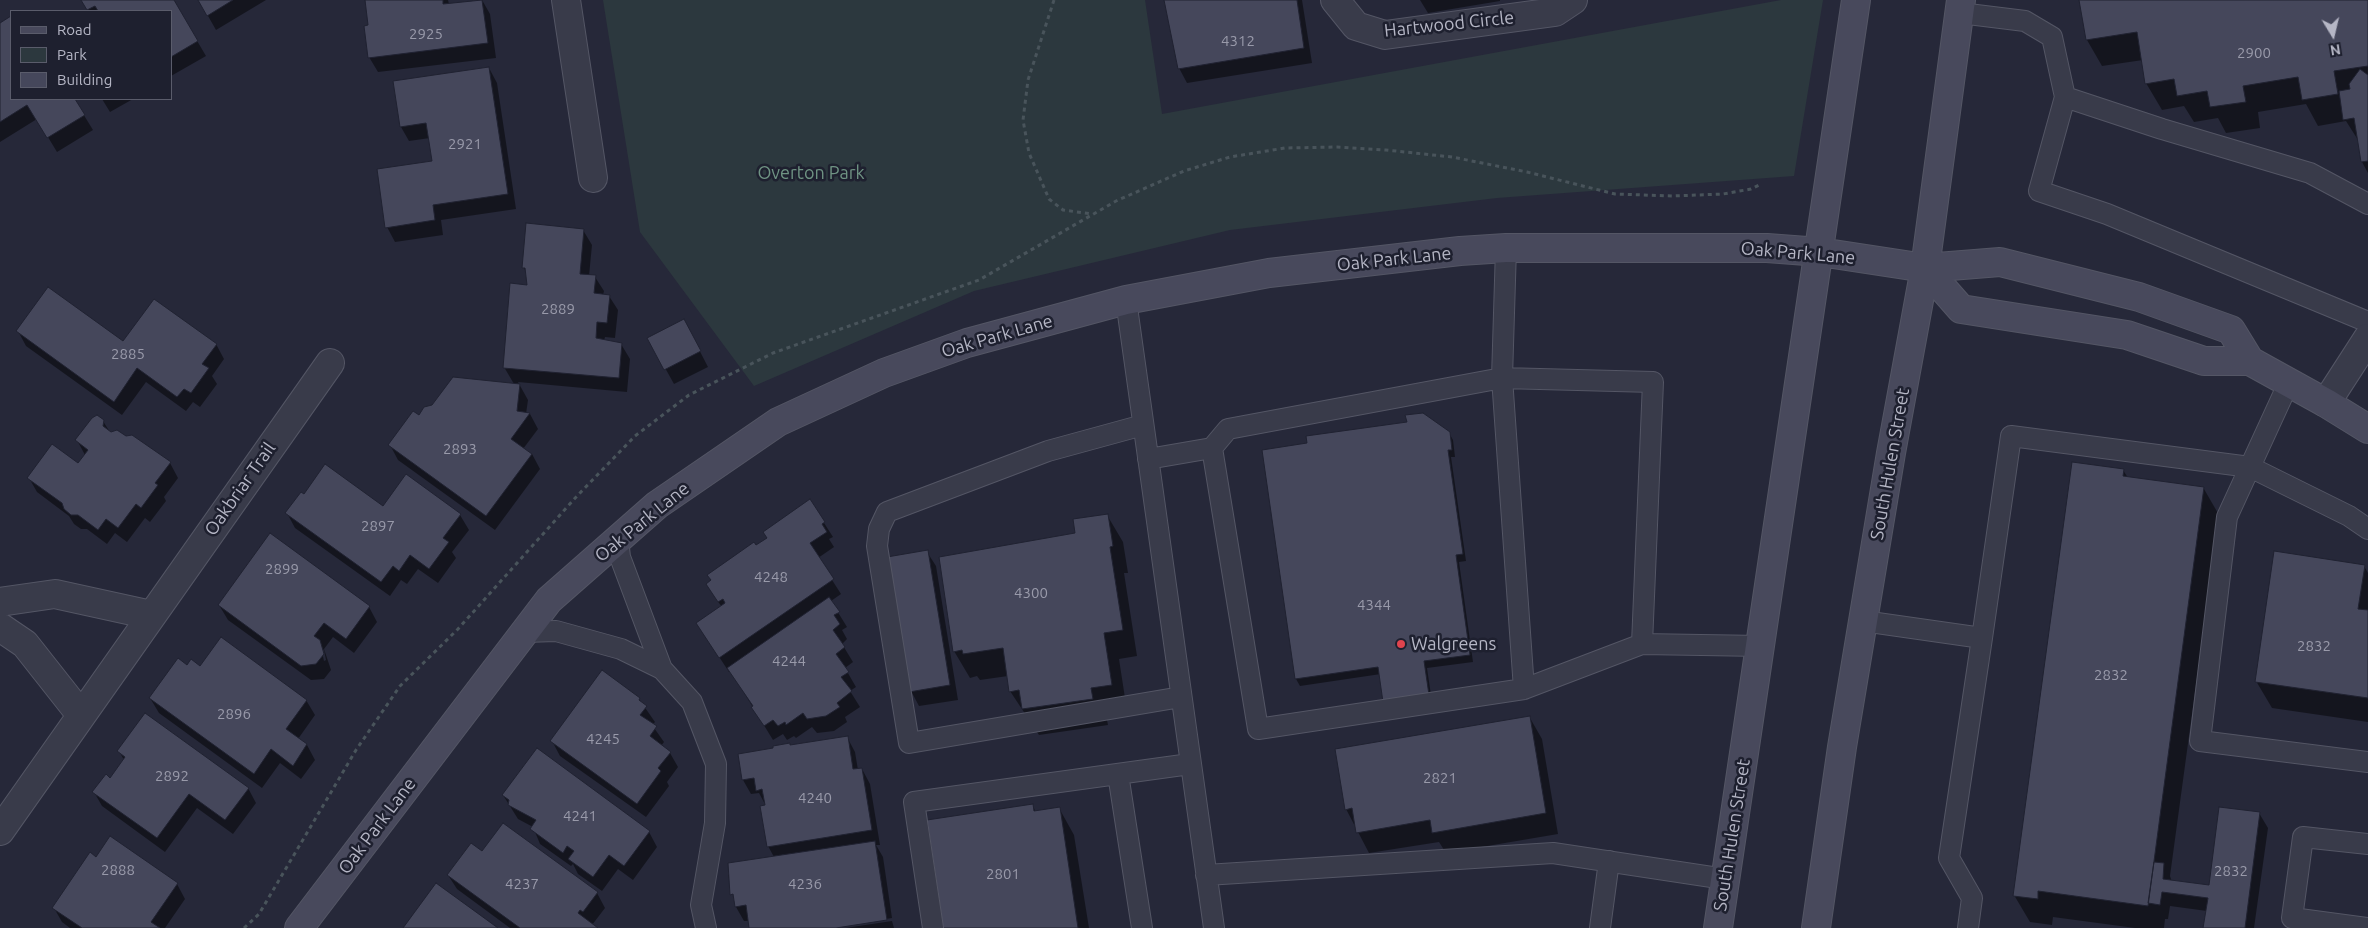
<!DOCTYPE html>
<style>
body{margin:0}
#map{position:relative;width:2368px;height:928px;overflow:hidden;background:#262839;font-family:Ubuntu,sans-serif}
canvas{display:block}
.legend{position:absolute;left:10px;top:10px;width:162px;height:90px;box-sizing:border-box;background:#1e202f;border:1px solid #5a5c6b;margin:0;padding:6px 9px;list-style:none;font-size:15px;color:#b5b6c5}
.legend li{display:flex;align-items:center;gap:10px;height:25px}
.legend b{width:25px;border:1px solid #5a5c6b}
.north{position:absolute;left:2308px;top:10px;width:50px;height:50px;-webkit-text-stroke:4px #1e202f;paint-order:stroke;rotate:171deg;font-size:14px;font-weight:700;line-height:20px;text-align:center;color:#b5b6c5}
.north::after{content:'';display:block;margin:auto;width:18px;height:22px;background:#b5b6c5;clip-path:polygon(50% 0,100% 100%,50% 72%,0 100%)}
</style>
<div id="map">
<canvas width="2368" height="928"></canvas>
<ul class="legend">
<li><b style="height:6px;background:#48495c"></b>Road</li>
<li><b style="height:14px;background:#2c383e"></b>Park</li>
<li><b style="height:14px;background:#45475b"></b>Building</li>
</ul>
<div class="north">N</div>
</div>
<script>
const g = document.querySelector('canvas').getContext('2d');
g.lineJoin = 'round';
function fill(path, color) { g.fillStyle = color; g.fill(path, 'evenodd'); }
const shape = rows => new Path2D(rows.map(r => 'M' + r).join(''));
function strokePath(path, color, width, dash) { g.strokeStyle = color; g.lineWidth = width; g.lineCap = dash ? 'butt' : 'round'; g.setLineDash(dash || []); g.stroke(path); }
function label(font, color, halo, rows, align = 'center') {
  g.font = font + ' Ubuntu,sans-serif'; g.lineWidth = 5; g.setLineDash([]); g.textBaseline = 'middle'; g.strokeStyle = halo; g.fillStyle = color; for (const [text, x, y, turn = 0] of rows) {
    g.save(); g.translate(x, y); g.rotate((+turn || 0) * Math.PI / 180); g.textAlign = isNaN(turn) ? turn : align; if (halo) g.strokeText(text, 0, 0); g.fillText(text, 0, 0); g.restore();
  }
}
fill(shape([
 [603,0,1145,0,1162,114,1781,0,1823,0,1794,176,1497,198,1230,230,974,291,754,386,640,232]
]), '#2c383e');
fill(shape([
 [83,0,173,0,206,56,171,76,171,11,89,11],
 [199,0,266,0,216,30],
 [366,0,448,0,449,4,482,0,490,14,496,58,378,72,369,57,370,26],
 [1165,0,1302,0,1312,63,1187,83,1179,68],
 [1420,0,1500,0,1500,1,1428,13],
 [2081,0,2368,0,2368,173,2362,162,2358,140,2346,121,2318,126,2306,104,2258,112,2260,128,2226,133,2218,118,2194,122,2184,106,2162,110,2146,83,2143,60,2102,66,2087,40],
 [11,18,11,99,74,99,93,130,57,152,37,119,0,142,0,24],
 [489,68,497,83,516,209,441,220,443,235,395,242,387,227,433,162,430,138,409,141,401,127],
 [102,99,133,99,110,112],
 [583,230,592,245,589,276,595,277,604,291,603,295,609,296,618,310,615,338,605,337,604,341,621,344,630,359,627,392,518,382,528,400,526,414,530,414,538,429,523,449,532,454,540,469,495,530,398,460,390,445,419,417,514,384,504,367,528,287,527,274,524,268],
 [18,331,124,343,216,344,224,359,212,376,217,384,200,407,193,402,186,411,146,382,122,415,26,346],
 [692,336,708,367,674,384,649,339],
 [103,421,111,434,170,463,178,478,164,497,166,501,150,522,145,518,127,542,115,533,107,544,87,529,81,529,74,524,69,516,37,492,29,478,78,465,85,455,77,440],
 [1408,423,1449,433,1453,440,1455,457,1451,457,1466,561,1459,562,1473,662,1427,668,1432,702,1381,674,1300,686,1296,679,1264,451,1309,444],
 [2123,470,2128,478,2204,489,2219,515,2170,876,2172,882,2210,887,2259,813,2268,828,2254,928,2205,928,2207,911,2170,906,2168,919,2165,919,2164,928,2135,928,2053,917,2052,925,2030,922,2014,895],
 [810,501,833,537,829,539,834,547,818,558,841,594,831,601,847,627,842,630,847,639,842,644,853,662,845,668,856,687,850,691,860,707,845,717,847,722,834,731,817,733,812,727,796,738,794,736,787,740,783,734,773,740,730,670,729,672,697,623,722,607,716,599,756,547,768,539],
 [383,508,460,515,469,530,452,552,456,558,438,583,418,569,407,584,401,580,390,596,295,528,287,513],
 [1107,515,1123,542,1128,573,1124,573,1137,656,1119,659,1127,711,1106,715,1108,725,1039,735,1010,691,1008,676,980,680,977,676,970,678,954,651,1076,534],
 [927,552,936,566,958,700,919,706,911,691],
 [2364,566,2368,573,2368,722,2272,708,2256,681],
 [219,605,369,607,377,622,354,653,333,637,324,649,331,670,324,679,311,680,228,620],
 [321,647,324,650,326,660,324,661],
 [187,667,200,667,306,700,315,715,298,739,307,745,315,760,301,779,280,763,262,788,159,713,150,698],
 [639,699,655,722,652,725,664,742,661,746,670,753,678,767,667,782,669,786,646,817,560,756,552,741],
 [1530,718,1542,739,1558,834,1446,853,1439,842,1369,853,1346,809],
 [847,737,855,752,858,770,862,769,870,784,880,845,876,845,883,857,892,918,828,928,750,928,749,921,744,921,736,907,728,875,774,857,768,846,766,806,759,793,751,794,743,780,790,747],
 [119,751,248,788,256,803,233,834,197,808,165,852,102,806,94,792,110,779,124,760],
 [503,795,649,832,657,847,633,880,618,869,602,891,578,874,573,864,571,866,540,844,533,827,518,819],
 [1032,805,1036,812,1059,808,1074,835,1089,928,945,928],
 [482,853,597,893,605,908,592,925,596,928,510,928,457,889,448,875],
 [96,858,177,884,185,899,165,928,70,928,62,922,54,908],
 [892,921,894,928,845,928]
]), '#0007');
const building = shape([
 [81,0,174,0,198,41,171,57,171,11,98,11,95,6,87,10,81,0],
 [198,0,233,0,207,16,198,0],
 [365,0,443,0,443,4,482,0,488,43,368,58,364,26,368,25,365,0],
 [1164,0,1297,0,1304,48,1178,69,1164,0],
 [2079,0,2368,0,2368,66,2334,71,2338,94,2302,100,2298,77,2243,86,2246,102,2210,107,2207,91,2177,96,2174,79,2145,84,2137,32,2086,40,2079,0],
 [11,16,11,99,75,99,85,115,47,138,27,105,0,122,0,23,11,16],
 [489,67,508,194,433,205,435,220,385,228,377,169,432,161,426,123,400,127,393,81,489,67],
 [2360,69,2368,75,2368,161,2361,162,2354,118,2343,120,2339,91,2350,89,2349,84,2360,69],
 [526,223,584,229,580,274,596,275,594,293,610,295,607,323,597,322,596,338,622,343,619,378,503,368,510,283,527,285,525,268,522,268,526,223],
 [48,287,123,341,154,299,217,344,202,364,209,368,191,393,184,389,177,397,137,368,114,402,16,331,48,287],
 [684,319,701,351,664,370,647,338,684,319],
 [453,377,520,384,517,411,530,413,511,439,532,454,486,516,388,445,413,411,419,415,424,407,432,405,453,377],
 [1423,413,1450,432,1452,450,1448,450,1463,554,1456,555,1470,655,1424,661,1429,695,1383,702,1378,667,1295,679,1262,450,1307,443,1306,436,1407,422,1405,415,1423,413],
 [97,415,104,420,103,426,111,432,117,430,126,436,132,435,171,462,155,483,158,485,141,508,136,504,118,528,106,519,98,530,78,515,71,515,64,509,62,503,27,478,52,444,78,463,88,450,75,440,92,418,97,415],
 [2072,462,2124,469,2123,476,2204,487,2148,906,2038,891,2038,899,2013,896,2072,462],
 [325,464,383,506,406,474,461,514,443,538,449,542,429,569,410,555,399,571,393,566,381,582,285,513,301,492,304,494,325,464],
 [810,499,825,522,822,524,827,532,810,543,834,579,719,658,696,623,725,603,723,599,718,602,706,584,711,580,707,575,754,542,756,545,767,538,763,532,810,499],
 [1108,514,1113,546,1110,547,1123,630,1104,633,1112,685,1091,688,1093,699,1022,709,1019,690,1009,692,1003,648,963,654,962,650,953,652,939,557,1075,533,1073,519,1108,514],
 [270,533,370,606,346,639,324,623,314,636,320,640,324,654,316,664,301,666,218,605,270,533],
 [928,550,950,685,909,692,887,557,928,550],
 [2274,551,2365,565,2358,609,2368,610,2368,698,2255,682,2274,551],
 [829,597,840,612,834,615,840,624,833,630,845,647,836,654,849,672,841,677,852,691,837,703,840,707,826,716,807,719,803,713,786,725,785,722,778,726,773,720,764,726,751,707,753,706,727,668,829,597],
 [221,637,307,700,286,729,307,744,293,766,271,749,254,774,149,698,178,658,187,665,191,659,200,666,221,637],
 [602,670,640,698,639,700,647,706,640,715,657,726,650,736,671,752,658,768,661,771,637,804,550,741,602,670],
 [145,713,249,788,225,820,189,794,157,838,92,792,106,774,110,778,125,757,117,751,145,713],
 [1530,716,1546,813,1432,833,1430,820,1356,833,1352,808,1345,810,1335,749,1530,716],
 [848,736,853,769,862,768,872,830,767,847,760,806,765,805,762,789,756,791,754,778,742,780,738,754,773,748,773,746,790,743,790,745,848,736],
 [537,748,650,831,624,866,609,855,593,877,568,859,574,851,567,846,563,853,530,829,536,820,508,805,509,800,502,795,537,748],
 [1033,804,1034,811,1060,807,1078,928,943,928,927,820,1033,804],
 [2219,807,2260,812,2245,928,2203,928,2208,898,2162,892,2160,905,2148,903,2154,862,2164,863,2163,879,2209,885,2219,807],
 [503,823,598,892,583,912,580,910,578,913,598,928,520,928,447,875,471,843,482,851,503,823],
 [110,836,178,883,151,922,160,928,82,928,52,908,90,852,96,857,110,836],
 [875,841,887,920,836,928,749,928,746,905,735,907,733,894,730,895,728,863,875,841],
 [436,883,498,928,403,928,436,883]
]);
fill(building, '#45475b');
strokePath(building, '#202231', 1);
const lane = shape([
 [1960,13,2025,21,2052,37,2065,97],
 [2368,204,2310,173,2162,129,2065,97,2039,191,2107,214,2368,322],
 [1506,248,1502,378,1653,382,1642,644],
 [1126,300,1214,928],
 [2289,382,2227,517,2200,741,2368,762],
 [1143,425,1048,451,887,512,879,529,877,546,909,743,1181,697],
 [1212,448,1228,429,1502,378,1524,689],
 [1148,459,1212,448,1258,729,1524,689,1642,644,1761,646],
 [618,539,620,557,662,669,692,702,716,764,715,823,701,905,706,928],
 [1863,621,1982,638,1949,858,1972,898,1968,928],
 [525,632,556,631,621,649,662,669],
 [1982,638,2011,436,2250,467,2349,516,2368,529],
 [1118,774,1142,928],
 [2368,844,2303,837,2292,918,2368,928],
 [1206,875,1553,853,1725,879],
 [933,928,914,802,1190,764],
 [1600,928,1609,861]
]);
const street = shape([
 [566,0,593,178],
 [1335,0,1356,26,1385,35,1555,12,1573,0],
 [2326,403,2368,338],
 [0,602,55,594,151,615],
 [0,627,25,644,81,715],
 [0,831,330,363]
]);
const secondary = shape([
 [1925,268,1961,309,2127,335,2204,361,2250,361],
 [299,928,549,600,657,505,778,422,884,373,967,343,1126,300,1269,273,1460,251,1506,248,1767,248,1820,252,1925,268,2000,262,2139,297,2231,330,2250,361,2326,403,2368,429],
 [1718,928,1856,0],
 [1816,928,1842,747,1891,453,1925,268,1961,0]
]);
strokePath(lane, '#545665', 22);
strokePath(street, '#545665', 30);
strokePath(secondary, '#545665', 30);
strokePath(shape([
 [1054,0,1028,80,1023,120,1029,153,1049,199,1063,210,1092,214],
 [244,928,259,914,356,750,400,686,458,629,577,496,635,436,689,395,773,353,979,280,1116,201,1184,171,1230,157,1285,148,1337,147,1386,150,1452,157,1527,172,1615,194,1672,196,1723,194,1751,189,1761,184]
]), '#49545b', 3, [4, 4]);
strokePath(lane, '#393b4a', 20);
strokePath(street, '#393b4a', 28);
strokePath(secondary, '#48495c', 28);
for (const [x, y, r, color] of [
 [1401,644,5,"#e0444e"]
]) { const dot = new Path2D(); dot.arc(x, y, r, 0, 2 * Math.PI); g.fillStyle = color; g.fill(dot); strokePath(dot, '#1e202f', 2); }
label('15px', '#999aaa', null, [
 ["2925",426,34],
 ["4312",1238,41],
 ["2900",2254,53],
 ["2921",465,144],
 ["2889",558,309],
 ["2885",128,354],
 ["2893",460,449],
 ["2897",378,526],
 ["2899",282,569],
 ["4248",771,577],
 ["4300",1031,593],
 ["4344",1374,605],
 ["2832",2314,646],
 ["4244",789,661],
 ["2832",2111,675],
 ["2896",234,714],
 ["4245",603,739],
 ["2892",172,776],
 ["2821",1440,778],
 ["4240",815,798],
 ["4241",580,816],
 ["2888",118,870],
 ["2832",2231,871],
 ["2801",1003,874],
 ["4237",522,884],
 ["4236",805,884]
]);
label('18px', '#b5b6c5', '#1e202f', [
 ["Hartwood Circle",1449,24,-6],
 ["Oak Park Lane",1798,253,5],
 ["Oak Park Lane",1394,259,-6],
 ["Oak Park Lane",997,336,-16],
 ["South Hulen Street",1890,464,-80],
 ["Oakbriar Trail",240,489,-55],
 ["Oak Park Lane",642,522,-39],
 ["Oak Park Lane",377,826,-53],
 ["South Hulen Street",1732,835,-81]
]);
label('18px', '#6f9383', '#1e202f', [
 ["Overton Park",811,173]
]);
label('18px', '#b5b6c5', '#1e202f', [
 ["Walgreens",1411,644]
], 'left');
</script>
